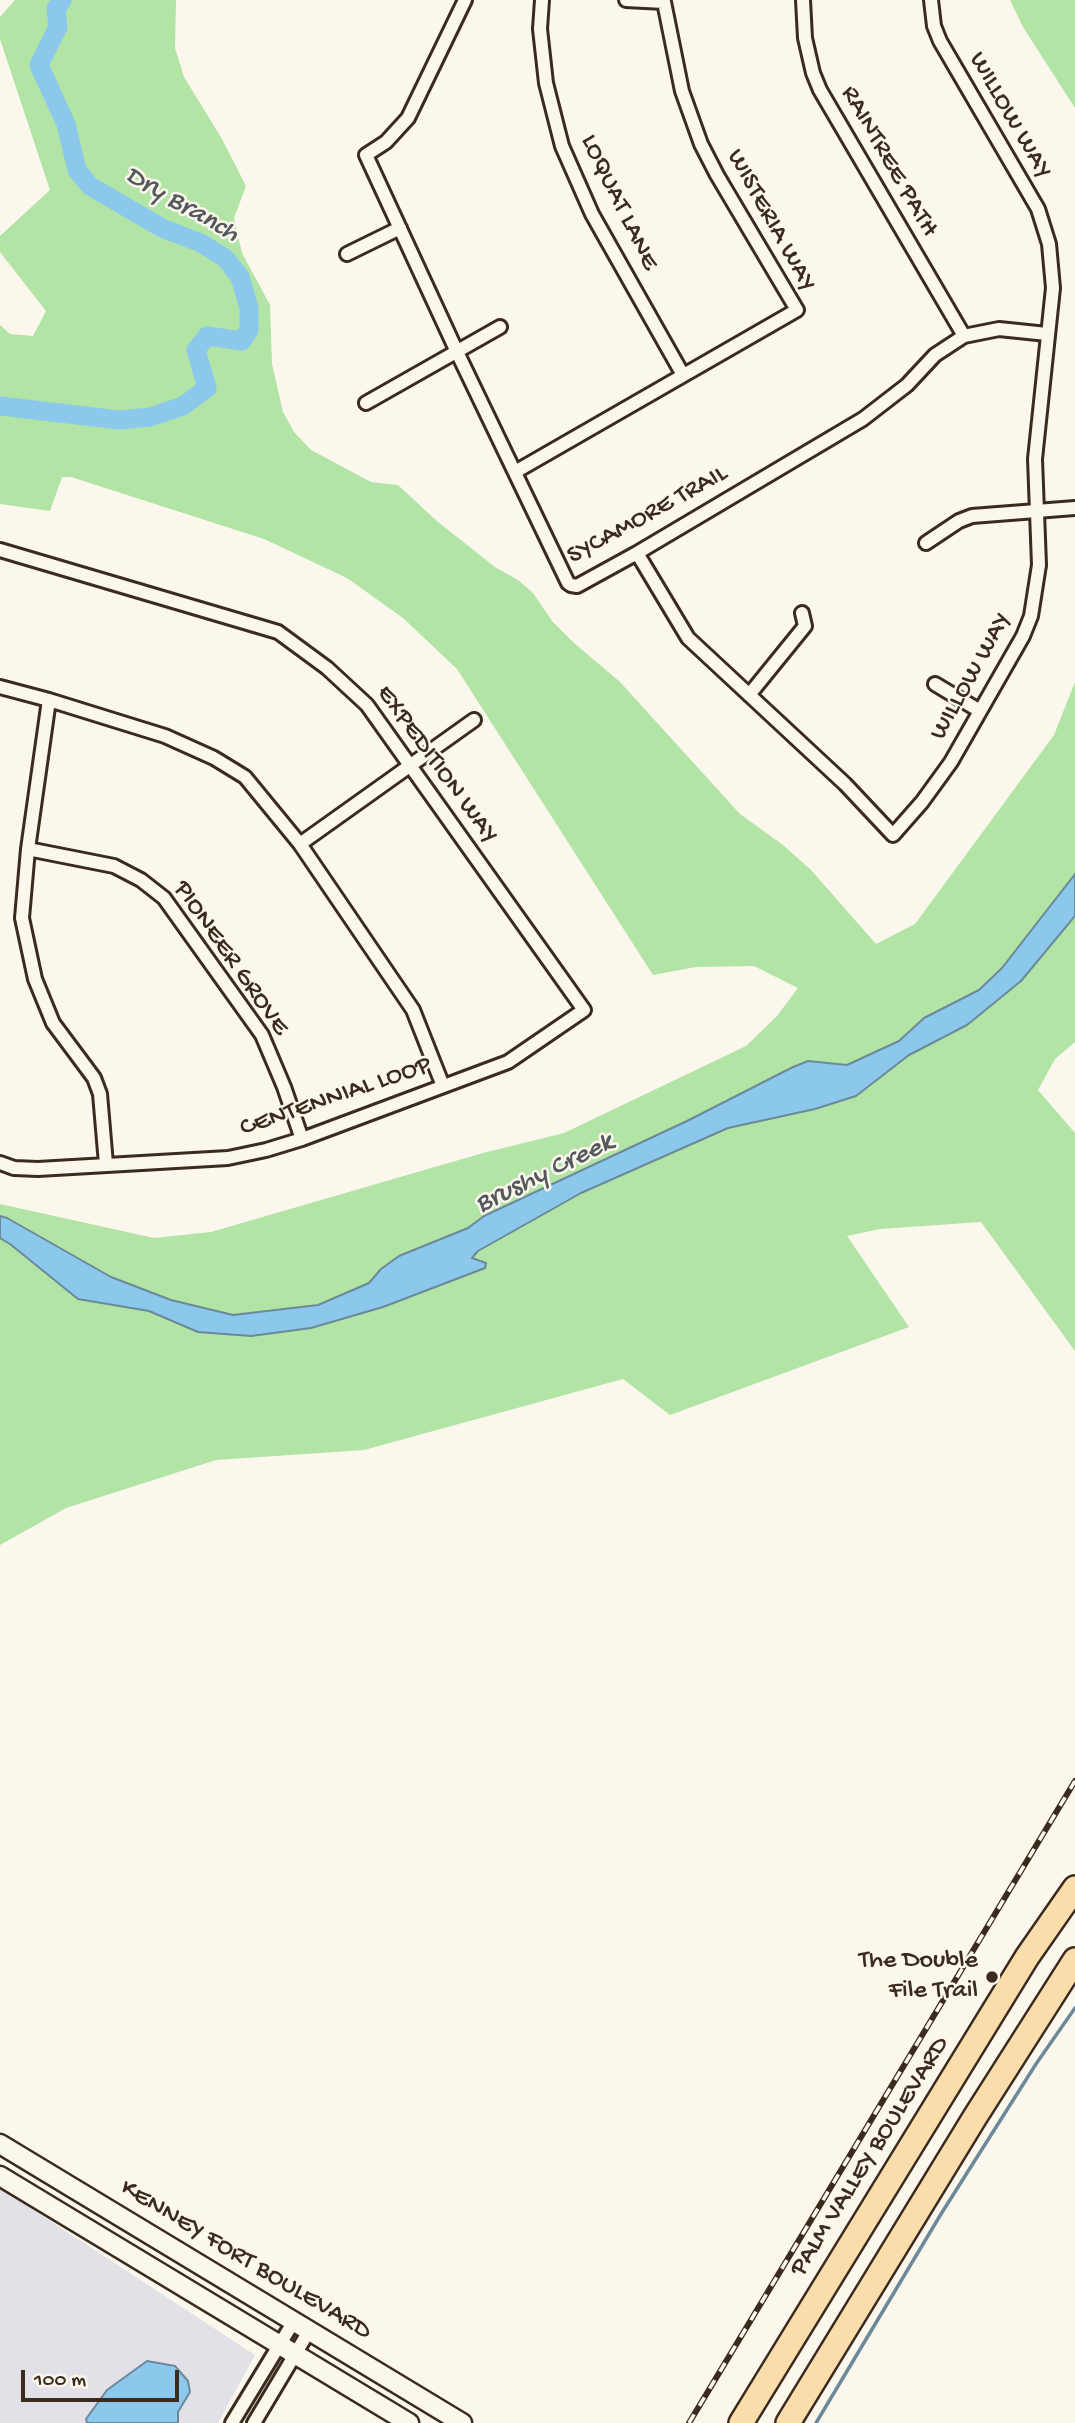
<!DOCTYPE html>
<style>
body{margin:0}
#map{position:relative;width:1075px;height:2423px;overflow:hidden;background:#fbf7ec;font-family:"Gochi Hand",sans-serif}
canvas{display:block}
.scale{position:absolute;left:21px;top:2370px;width:158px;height:32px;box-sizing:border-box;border:4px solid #3b2a1e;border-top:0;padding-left:9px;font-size:21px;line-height:24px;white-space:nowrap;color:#3b2a1e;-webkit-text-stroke:5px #fbf7ec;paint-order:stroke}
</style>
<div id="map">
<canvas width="1075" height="2423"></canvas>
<div class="scale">100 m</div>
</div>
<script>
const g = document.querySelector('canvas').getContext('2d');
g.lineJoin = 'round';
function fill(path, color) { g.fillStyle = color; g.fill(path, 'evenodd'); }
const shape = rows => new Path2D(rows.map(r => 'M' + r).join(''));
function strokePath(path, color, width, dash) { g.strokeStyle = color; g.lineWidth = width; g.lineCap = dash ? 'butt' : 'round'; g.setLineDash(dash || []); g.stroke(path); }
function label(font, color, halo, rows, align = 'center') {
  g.font = font + ' "Gochi Hand",sans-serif'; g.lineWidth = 5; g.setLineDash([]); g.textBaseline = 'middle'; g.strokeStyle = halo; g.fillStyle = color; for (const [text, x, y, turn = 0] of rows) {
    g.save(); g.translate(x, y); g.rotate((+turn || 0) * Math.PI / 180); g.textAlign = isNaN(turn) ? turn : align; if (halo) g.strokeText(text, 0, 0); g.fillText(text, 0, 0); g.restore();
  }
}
fill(shape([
 [0,2188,255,2355,218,2423,0,2423]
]), '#e3e1e8');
fill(shape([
 [15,0,176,0,175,48,184,77,222,139,246,186,234,218,242,253,270,305,272,364,283,412,294,432,311,450,371,482,398,485,438,522,495,567,518,580,533,593,552,621,574,643,620,682,740,814,783,845,811,870,876,944,915,924,1054,735,1075,682,1075,1042,1055,1059,1038,1090,1075,1133,1075,1351,981,1222,880,1229,847,1236,909,1327,670,1415,623,1379,364,1450,216,1460,66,1508,0,1545,0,1204,154,1238,211,1232,483,1153,564,1133,746,1046,777,1016,798,988,754,966,696,967,653,975,457,669,403,618,347,578,264,539,71,477,62,477,50,511,0,504,0,325,10,334,33,336,46,311,0,252,0,236,50,190,0,39,0,17],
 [1010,0,1075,0,1075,108,1023,27]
]), '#b1e4a5');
const water = shape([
 [1075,874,1075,916,1021,981,967,1025,909,1055,856,1096,815,1109,728,1128,581,1193,478,1251,472,1258,486,1263,485,1268,383,1307,311,1328,251,1336,198,1332,149,1311,78,1299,10,1244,0,1238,0,1216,7,1218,111,1277,171,1300,233,1315,318,1305,369,1283,381,1269,399,1256,468,1228,484,1216,687,1121,793,1067,808,1061,847,1065,899,1041,924,1018,979,990,1002,968,1075,874],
 [147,2361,175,2366,188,2381,190,2392,178,2412,178,2423,87,2423,86,2419,107,2390,147,2361]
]);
fill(water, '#8cc8ec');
strokePath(water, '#6c899a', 2);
strokePath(shape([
 [816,2423,941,2214,1036,2064,1075,2008]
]), '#6c899a', 3.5);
strokePath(shape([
 [0,406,119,420,150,417,183,406,207,388,196,350,207,336,242,341,249,330,249,308,240,277,225,258,201,243,162,228,90,186,77,170,66,124,39,65,58,27,56,9,62,0]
]), '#8cc8ec', 19);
const street = shape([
 [465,0,408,118,386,142,366,155,457,352,568,583,571,585,577,586,637,553,863,419,907,385,935,355,964,336,999,329,1047,334],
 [542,0,540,29,546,83,562,146,592,214,683,375],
 [803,0,805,38,813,73,820,90,964,336],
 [347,254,400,228],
 [366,403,500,327],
 [515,472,797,310,717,175,701,144,682,91,664,2,626,0],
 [926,543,959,521,972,516,1075,508],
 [0,550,278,632,327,668,367,705,584,1010,508,1062,302,1139,266,1150,228,1158,38,1169,14,1168,0,1163],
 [637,553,688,638,845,784,893,835,922,802,951,762,1023,636,1031,616,1039,565,1035,459,1053,288,1049,244,1038,209,940,41,934,26,931,0],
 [935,684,980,711],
 [0,687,49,700,165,736,214,758,245,777,300,844,413,1010,443,1086],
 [749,695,805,626,802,613],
 [49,700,28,849,22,918,35,979,53,1023,94,1078,100,1094,106,1164],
 [300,844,474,720],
 [28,849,114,866,141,880,164,898,262,1035,284,1087,302,1139],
 [232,2423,294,2321],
 [254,2423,309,2331]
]);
const secondary = shape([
 [0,2144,462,2423],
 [0,2176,409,2423]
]);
const highway = shape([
 [741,2423,1027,1957,1075,1888],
 [788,2423,975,2117,1075,1960]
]);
strokePath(street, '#3b2a1e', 18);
strokePath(secondary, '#3b2a1e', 23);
strokePath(highway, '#3b2a1e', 28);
strokePath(street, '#fbf7ec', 12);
strokePath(secondary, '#fbf7ec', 18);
strokePath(highway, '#faddab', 23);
const rail = shape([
 [689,2423,1075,1781]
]);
strokePath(rail, '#3b2a1e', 6);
strokePath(rail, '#fbf7ec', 3.5, [10]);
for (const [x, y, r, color] of [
 [992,1977,7,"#3b2a1e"]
]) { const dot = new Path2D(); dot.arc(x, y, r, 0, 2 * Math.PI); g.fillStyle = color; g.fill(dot); strokePath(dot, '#fbf7ec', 2.5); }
label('26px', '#3b2a1e', '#fbf7ec', [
 ["WILLOW WAY",1009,116,60],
 ["RAINTREE PATH",888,162,60],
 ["LOQUAT LANE",618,203,64],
 ["WISTERIA WAY",770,221,61],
 ["SYCAMORE TRAIL",648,516,-29],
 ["WILLOW WAY",972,677,-61],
 ["EXPEDITION WAY",436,765,54],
 ["PIONEER GROVE",230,959,55],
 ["CENTENNIAL LOOP",336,1098,-19],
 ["PALM VALLEY BOULEVARD",871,2157,-58],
 ["KENNEY FORT BOULEVARD",245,2261,31]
]);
label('26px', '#3b2a1e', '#fbf7ec', [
 ["The Double",978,1962],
 ["File Trail",978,1992]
], 'right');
label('italic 28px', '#53595c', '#fbf7ec', [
 ["Dry Branch",181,206,30],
 ["Brushy Creek",545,1175,-26]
]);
</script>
